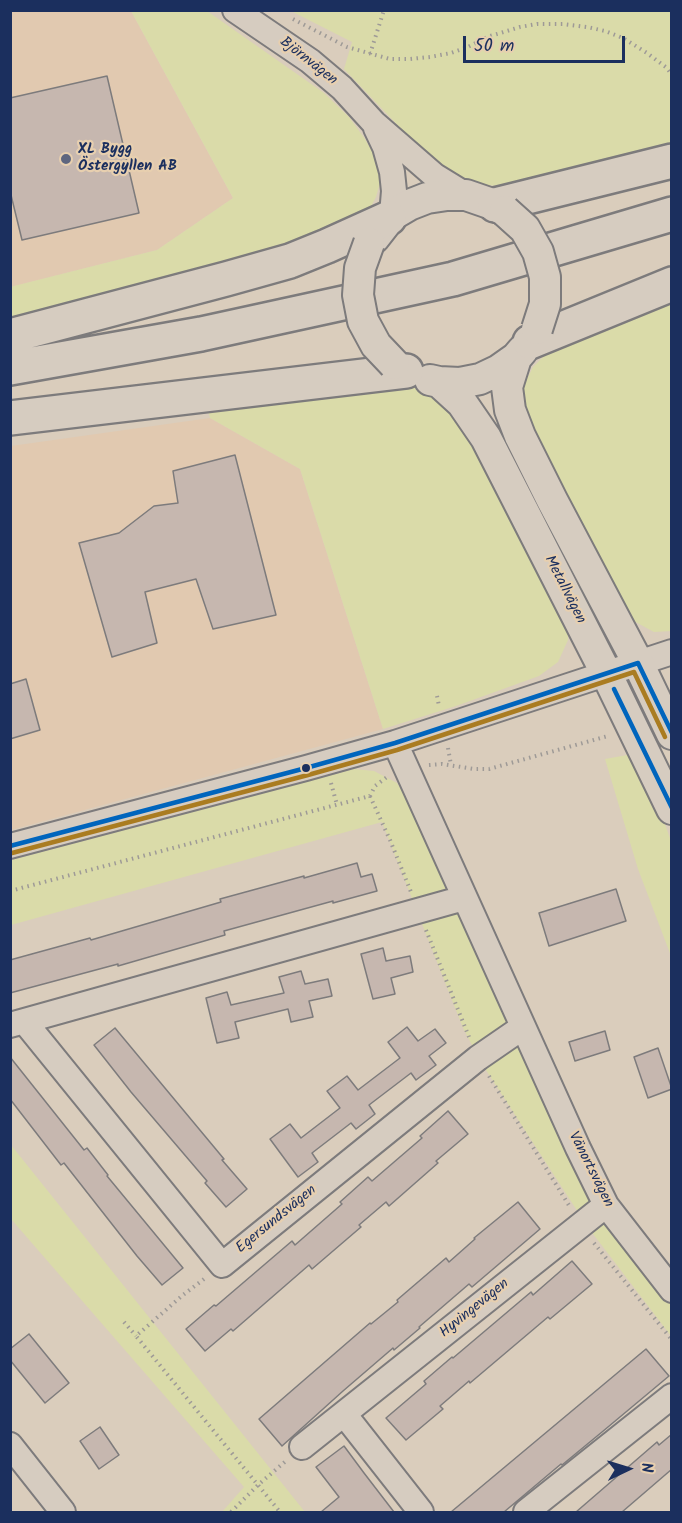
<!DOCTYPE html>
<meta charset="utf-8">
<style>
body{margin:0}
#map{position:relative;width:682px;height:1523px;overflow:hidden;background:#dacdbc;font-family:Kalam,sans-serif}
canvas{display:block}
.frame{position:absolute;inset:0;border:12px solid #1b2f5e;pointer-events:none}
.north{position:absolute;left:598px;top:1439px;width:60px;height:60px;-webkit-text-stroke:4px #e7cfaf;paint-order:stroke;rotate:86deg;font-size:16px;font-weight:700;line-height:24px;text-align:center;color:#1b2f5e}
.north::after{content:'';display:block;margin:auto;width:21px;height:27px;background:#1b2f5e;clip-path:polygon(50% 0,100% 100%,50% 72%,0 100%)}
.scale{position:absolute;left:463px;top:36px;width:162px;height:27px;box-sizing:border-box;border:3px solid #1b2f5e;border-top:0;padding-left:8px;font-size:18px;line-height:21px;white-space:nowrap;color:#1b2f5e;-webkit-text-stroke:4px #e7cfaf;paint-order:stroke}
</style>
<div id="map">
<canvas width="682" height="1523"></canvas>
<div class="frame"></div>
<div class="north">N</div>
<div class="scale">50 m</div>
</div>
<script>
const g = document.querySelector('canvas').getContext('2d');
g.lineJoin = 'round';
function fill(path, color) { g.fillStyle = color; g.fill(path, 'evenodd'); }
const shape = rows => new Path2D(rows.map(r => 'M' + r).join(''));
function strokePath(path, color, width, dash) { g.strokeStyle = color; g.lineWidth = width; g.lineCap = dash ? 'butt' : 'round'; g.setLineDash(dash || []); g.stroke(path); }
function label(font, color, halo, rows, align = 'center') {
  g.font = font + ' Kalam,sans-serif'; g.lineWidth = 4.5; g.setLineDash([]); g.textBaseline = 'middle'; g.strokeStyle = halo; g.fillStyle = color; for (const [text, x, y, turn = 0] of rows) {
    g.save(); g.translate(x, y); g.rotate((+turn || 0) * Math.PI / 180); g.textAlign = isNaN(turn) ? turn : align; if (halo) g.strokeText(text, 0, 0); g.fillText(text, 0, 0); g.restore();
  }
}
fill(shape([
 [11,11,131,11,233,198,157,250,11,287],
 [210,418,300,469,383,729,11,830,11,446]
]), '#e1c9b0');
fill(shape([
 [131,11,207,11,324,93,349,117,365,139,377,160,380,183,376,197,368,212,327,235,11,325,10,287,157,250,233,198],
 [291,11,671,11,671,149,524,186,499,186,474,184,451,176,432,161,344,69,352,42],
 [671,296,671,631,654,632,630,619,588,551,522,407,523,387,533,367,549,351],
 [386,385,413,387,436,399,455,415,474,438,568,623,568,640,558,662,539,676,456,706,383,729,300,469,210,418,207,406],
 [633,754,662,816,671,841,671,956,638,869,605,759],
 [354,769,374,771,397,783,468,902,614,1203,671,1277,671,1336,587,1226,482,1064,463,1028,382,822,11,925,11,860],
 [10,1145,11,1145,305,1512,222,1512,244,1487,11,1219]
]), '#dadba9');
const building = shape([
 [107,76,139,213,22,240,10,191,10,98,107,76],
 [235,455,276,615,213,629,196,579,145,592,157,643,112,657,79,543,119,533,154,506,178,503,173,471,235,455],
 [26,679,40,730,10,739,10,684,26,679],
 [357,863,361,877,372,874,377,891,333,903,333,901,224,931,225,935,118,966,118,964,10,993,10,960,90,938,91,940,221,902,220,899,304,876,304,878,357,863],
 [616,889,626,921,549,946,539,913,616,889],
 [383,948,386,961,410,956,413,972,391,978,395,994,373,999,361,954,383,948],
 [301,971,305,984,328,979,332,996,309,1001,313,1017,291,1022,288,1009,235,1022,239,1038,217,1043,206,998,227,992,231,1005,284,993,279,977,301,971],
 [407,1027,418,1041,435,1029,446,1043,429,1056,436,1065,416,1080,411,1073,369,1105,375,1114,356,1129,351,1123,312,1153,318,1162,298,1177,270,1139,290,1124,301,1138,340,1108,327,1091,347,1076,358,1090,400,1058,388,1042,407,1027],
 [115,1028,224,1159,222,1160,247,1189,226,1207,205,1183,207,1181,131,1092,94,1045,115,1028],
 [605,1031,610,1050,575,1061,569,1042,605,1031],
 [658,1048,672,1089,648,1098,634,1057,658,1048],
 [10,1057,84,1150,87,1148,108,1175,107,1176,183,1268,162,1285,137,1256,64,1163,61,1165,10,1099,10,1057],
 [448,1111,468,1134,436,1161,438,1163,389,1206,386,1202,359,1225,361,1227,312,1269,309,1265,233,1331,231,1329,205,1351,186,1329,214,1305,216,1306,292,1241,295,1245,342,1204,340,1202,368,1177,372,1181,422,1138,420,1136,448,1111],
 [518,1202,540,1229,472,1287,469,1284,419,1327,420,1328,394,1350,393,1348,343,1391,282,1446,259,1419,370,1323,371,1324,398,1302,397,1300,446,1258,449,1262,475,1239,474,1238,518,1202],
 [572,1261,592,1284,550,1319,548,1317,470,1383,469,1381,440,1406,443,1409,406,1440,386,1418,426,1384,424,1381,452,1357,453,1358,531,1292,533,1295,572,1261],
 [29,1334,69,1383,45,1403,10,1360,10,1349,29,1334],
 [646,1349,669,1376,602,1432,562,1465,561,1464,504,1512,451,1512,646,1349],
 [100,1427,119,1455,99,1469,80,1441,100,1427],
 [672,1434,672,1469,622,1512,576,1512,657,1442,659,1445,672,1434],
 [344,1446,364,1473,394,1512,321,1512,339,1497,316,1467,344,1446]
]);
fill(building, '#c6b7af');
strokePath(building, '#7d7b7c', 1.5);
const minor = shape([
 [235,10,310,61,342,88,374,123,435,176,466,195],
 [376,128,385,147,392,172,394,191,392,215],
 [395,743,578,1148,606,1205,672,1290],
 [10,846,306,768,395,743,672,652],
 [24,1021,222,1265,478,1058,523,1027],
 [10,1025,464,898],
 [344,1414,421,1512],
 [10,1445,63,1512],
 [302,1447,606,1205],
 [526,1512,672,1396]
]);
const major = shape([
 [374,238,392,215,409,205,427,198,447,195,466,195,495,205,505,211],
 [516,358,507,387,510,410,520,436,552,500,638,663,672,734],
 [430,380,439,382,460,383,480,379,499,370,516,358,522,351],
 [439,382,462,403,486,438,606,673,672,809]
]);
const highway = shape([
 [495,205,672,161],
 [10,336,226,279,290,261,327,246,389,218],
 [530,342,672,284],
 [10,368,201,334,453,279,672,214],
 [10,418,406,371]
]);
strokePath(minor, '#7d7b7c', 28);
strokePath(major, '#7d7b7c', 34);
strokePath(highway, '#7d7b7c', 38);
strokePath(shape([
 [293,19,347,47,390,59,410,59,430,57,451,53,468,47,487,37,520,27,537,24,563,24,587,27,605,31,623,38,647,53,667,68,672,75],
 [370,54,384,10],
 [437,696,439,706],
 [448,748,451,765],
 [429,765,442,764,474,769,489,769,608,736],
 [331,783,337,805],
 [370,796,390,840,411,892],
 [10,891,370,796,375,786,387,777],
 [426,930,469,1037],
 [489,1076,570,1207],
 [594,1243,672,1340],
 [204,1279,183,1295,136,1336,280,1512],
 [124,1322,136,1336],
 [231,1512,258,1485,287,1460]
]), '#9e9a97', 4, [1.5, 4.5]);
strokePath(minor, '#d6ccc0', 24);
strokePath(major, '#d6ccc0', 30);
strokePath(highway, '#d6ccc0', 33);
const majorBridge = shape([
 [505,211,525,229,538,252,545,277,545,304,537,329],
 [369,243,360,268,358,295,363,321,376,345,394,364]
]);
strokePath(majorBridge, '#7d7b7c', 34, []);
strokePath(majorBridge, '#d6ccc0', 30);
strokePath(shape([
 [614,689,672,808],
 [10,846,306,768,395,743,638,663,672,733]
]), '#0065bd', 4.5);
strokePath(shape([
 [12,853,308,775,397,750,634,672,665,737]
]), '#aa7c21', 4.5);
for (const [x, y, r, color] of [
 [66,159,6,"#5e667f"],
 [306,768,5,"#1b2f5e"]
]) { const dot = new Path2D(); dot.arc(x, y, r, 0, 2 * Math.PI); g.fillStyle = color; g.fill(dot); strokePath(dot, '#e7cfaf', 2); }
label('15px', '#1b2f5e', '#e7cfaf', [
 ["Björnvägen",308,62,38],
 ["Metallvägen",564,590,63],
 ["Vänortsvägen",590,1170,63],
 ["Egersundsvägen",277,1220,-39],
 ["Hyvingevägen",475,1309,-39]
]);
label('bold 15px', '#1b2f5e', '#e7cfaf', [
 ["XL Bygg",78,150],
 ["Östergyllen AB",78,167]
], 'left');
</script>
